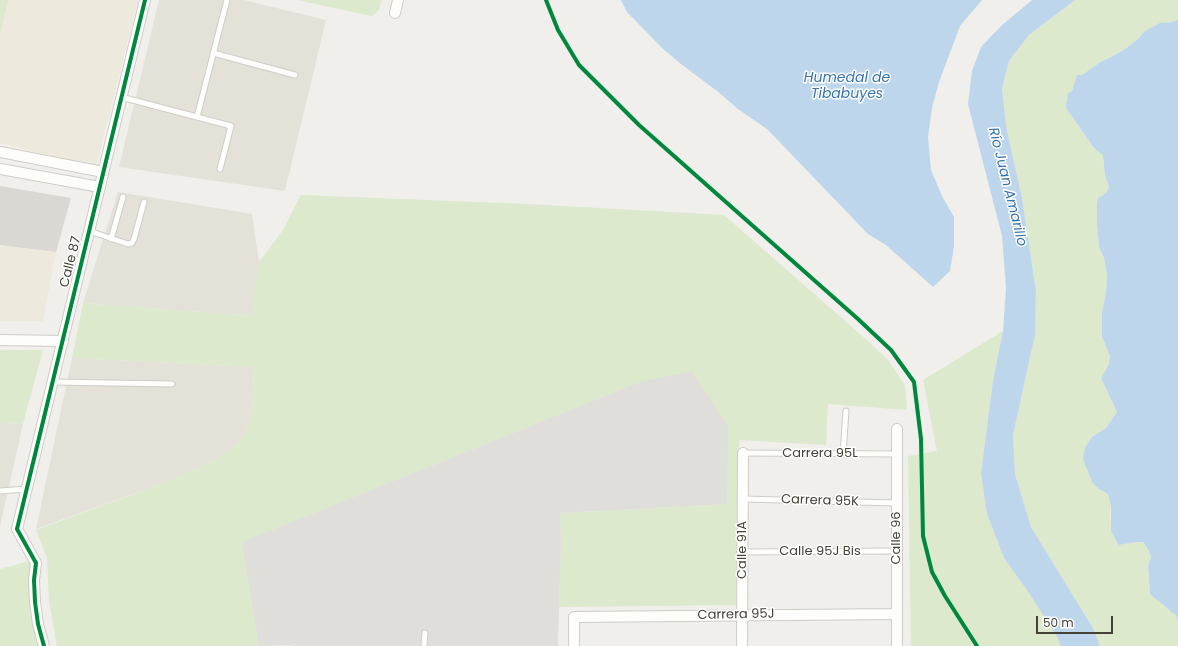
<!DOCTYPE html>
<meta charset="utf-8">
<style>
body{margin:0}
#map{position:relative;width:1178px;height:646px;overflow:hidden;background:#f0efeb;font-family:Poppins,sans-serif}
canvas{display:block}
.scale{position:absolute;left:1036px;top:616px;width:77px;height:18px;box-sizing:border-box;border:2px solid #464137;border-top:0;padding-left:5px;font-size:12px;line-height:14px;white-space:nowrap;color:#464137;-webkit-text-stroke:3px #fff;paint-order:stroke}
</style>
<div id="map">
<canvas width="1178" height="646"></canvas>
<div class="scale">50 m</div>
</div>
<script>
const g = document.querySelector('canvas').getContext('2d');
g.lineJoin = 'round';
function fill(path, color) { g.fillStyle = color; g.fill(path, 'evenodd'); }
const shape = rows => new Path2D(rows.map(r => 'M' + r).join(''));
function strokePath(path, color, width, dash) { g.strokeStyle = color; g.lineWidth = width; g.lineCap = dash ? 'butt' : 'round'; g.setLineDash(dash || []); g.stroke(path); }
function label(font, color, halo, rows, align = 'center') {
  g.font = font + ' Poppins,sans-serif'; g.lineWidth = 3; g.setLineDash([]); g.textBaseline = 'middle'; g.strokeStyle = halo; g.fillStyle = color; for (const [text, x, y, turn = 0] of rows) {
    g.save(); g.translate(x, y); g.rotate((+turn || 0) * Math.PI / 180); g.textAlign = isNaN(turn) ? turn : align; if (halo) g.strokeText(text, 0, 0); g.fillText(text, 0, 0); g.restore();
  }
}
fill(shape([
 [159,0,244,0,326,20,285,191,119,167],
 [118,192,252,214,259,262,253,316,83,303],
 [72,358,254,367,252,415,245,433,237,445,211,462,161,484,36,529],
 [0,423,23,424,0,526]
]), '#e3e1d8');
fill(shape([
 [8,0,138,0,96,167,0,143,0,34],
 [0,245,56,252,43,321,0,321]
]), '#edeadd');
fill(shape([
 [0,0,8,0,0,34],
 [297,0,382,0,379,10,372,16],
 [1075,0,1178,0,1178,20,1172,22,1166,22,1145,31,1139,38,1124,50,1099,63,1082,75,1077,75,1072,91,1066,103,1066,108,1094,148,1103,155,1105,176,1109,187,1107,192,1097,204,1097,224,1099,247,1104,258,1107,276,1106,293,1102,311,1102,337,1110,356,1109,364,1101,378,1117,412,1106,428,1092,437,1099,489,1108,494,1111,506,1110,517,1117,545,1137,542,1143,542,1148,549,1151,557,1148,566,1150,594,1158,601,1165,606,1171,612,1176,615,1178,623,1178,646,1100,646,1093,628,1031,527,1015,474,1013,435,1035,335,1036,291,1022,198,1006,126,1002,88,1009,61,1029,35],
 [301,195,527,204,724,215,869,342,889,361,905,385,907,410,828,404,826,445,739,440,736,605,559,607,561,544,560,513,727,504,640,382,243,542,259,646,57,646,49,601,47,558,36,530,161,484,211,462,237,445,245,433,252,415,254,367,72,358,83,303,253,316,255,286,259,262,283,230],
 [1003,331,993,380,981,473,987,514,1004,558,1029,593,1056,635,1061,646,911,646,908,456,937,451,923,380],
 [0,350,43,350,23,424,0,423],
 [33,560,35,631,41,638,43,646,0,646,0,569]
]), '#dce9cc');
fill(shape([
 [692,371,728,426,727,504,560,513,561,544,558,646,293,646,292,645,259,646,242,542,640,382]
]), '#dfdeda');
fill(shape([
 [621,0,982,0,960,26,939,82,932,108,928,137,931,170,942,196,954,217,954,246,950,271,933,287,886,245,868,234,767,129,738,109,717,91,681,64,663,49,627,12],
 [1032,0,1075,0,1029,35,1009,61,1002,88,1006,126,1022,198,1036,291,1035,335,1013,435,1015,474,1031,527,1093,628,1100,646,1061,646,1056,635,1029,593,1004,558,987,514,981,473,993,380,1003,331,1006,288,1002,236,968,104,972,71,981,47,1001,26],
 [1178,20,1178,623,1176,615,1171,612,1165,606,1158,601,1150,594,1148,566,1151,557,1148,549,1143,542,1137,542,1118,545,1111,530,1111,506,1108,494,1099,489,1092,482,1083,459,1085,448,1092,437,1106,428,1117,412,1101,378,1109,364,1110,356,1102,337,1102,311,1106,293,1107,276,1104,258,1099,247,1097,224,1097,204,1098,198,1103,195,1107,192,1109,187,1105,176,1103,155,1094,148,1066,108,1066,103,1068,98,1067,94,1072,91,1077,75,1082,75,1099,63,1124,50,1139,38,1145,31,1160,23,1172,22]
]), '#bed6ec');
fill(shape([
 [0,186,71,198,56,252,0,245]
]), '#dad8d3');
const lane = shape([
 [213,53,295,75],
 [121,97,231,126,220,169],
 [197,117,227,0],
 [89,231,128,244,132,243,134,239,144,202],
 [111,239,123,197],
 [53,382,172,384],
 [743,453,898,454],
 [843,454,846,411],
 [0,491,27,489],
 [743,499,897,503],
 [743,552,897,551],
 [424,646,425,633]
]);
const street = shape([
 [395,13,398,0],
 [0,152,103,172],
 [0,169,100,187],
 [0,340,63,341],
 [44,646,38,624,35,602,34,580,36,563,17,529,145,0],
 [574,646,574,617,897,614],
 [742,646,743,453],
 [897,646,897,429]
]);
strokePath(lane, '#cecdc8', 7);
strokePath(street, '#cecdc8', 12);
strokePath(lane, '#fdfdfc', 5);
strokePath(street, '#fdfdfc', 10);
strokePath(shape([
 [546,0,558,30,579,65,639,125,858,319,891,350,914,382,921,439,923,536,932,572,945,596,977,646],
 [44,646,38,624,35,602,34,580,36,563,17,529,145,0]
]), '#00873e', 4);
label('13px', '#464137', '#fff', [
 ["Calle 87",71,262,-76],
 ["Carrera 95L",820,454],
 ["Carrera 95K",820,501,2],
 ["Calle 96",897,538,-90],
 ["Calle 91A",743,550,-90],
 ["Calle 95J Bis",820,552],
 ["Carrera 95J",736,615,-1]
]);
label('italic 14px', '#3773ab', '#fff', [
 ["Humedal de",847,78],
 ["Tibabuyes",847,94],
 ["Río Juan Amarillo",1007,187,76]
]);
</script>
